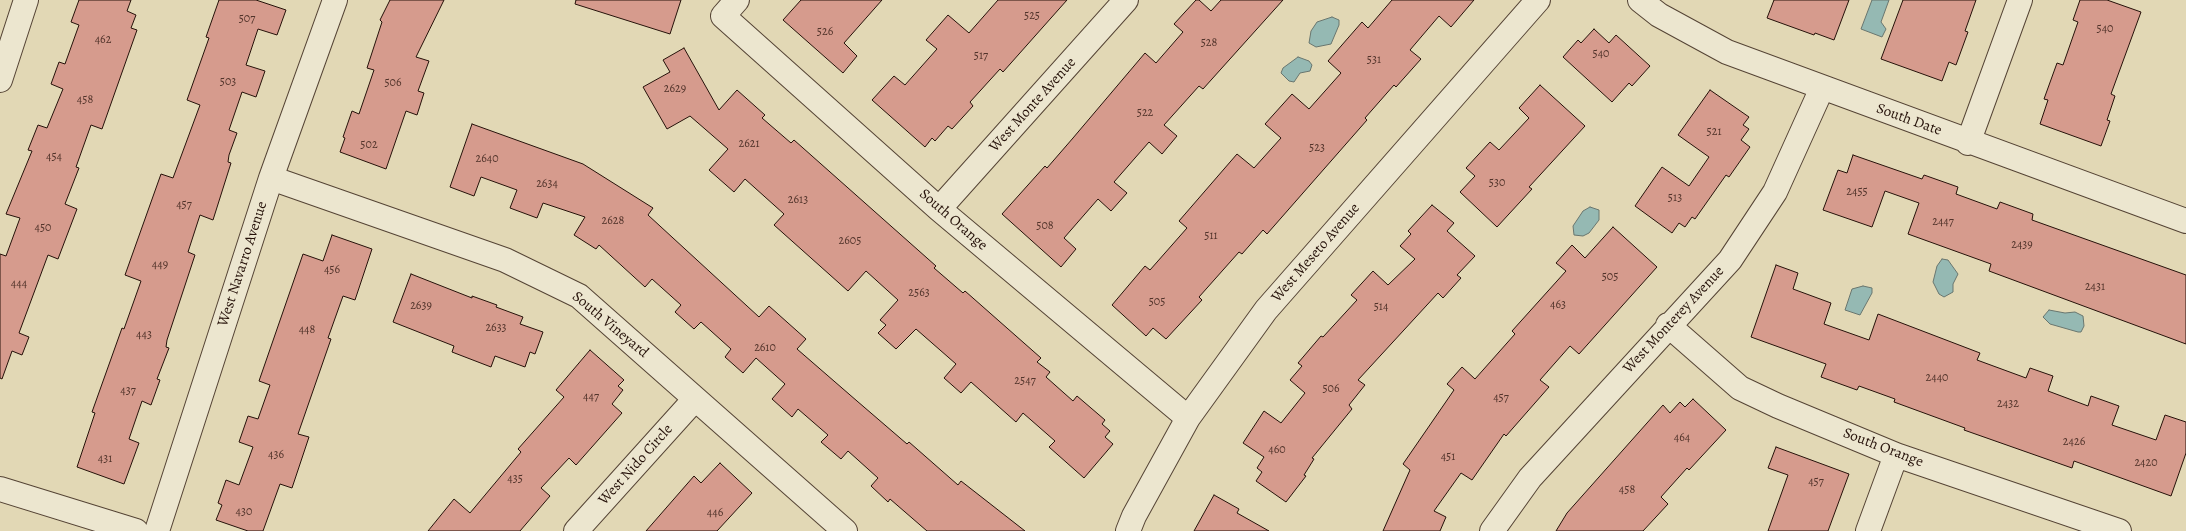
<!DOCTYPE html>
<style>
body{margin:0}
canvas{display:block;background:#e2d8b5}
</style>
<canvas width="2186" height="531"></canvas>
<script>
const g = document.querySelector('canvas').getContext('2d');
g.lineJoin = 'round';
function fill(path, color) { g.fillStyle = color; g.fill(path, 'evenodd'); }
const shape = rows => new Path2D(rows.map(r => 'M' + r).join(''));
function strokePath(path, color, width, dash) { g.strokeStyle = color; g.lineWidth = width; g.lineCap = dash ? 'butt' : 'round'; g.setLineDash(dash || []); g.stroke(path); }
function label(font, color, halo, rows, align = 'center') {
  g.font = font + ' Alegreya,serif'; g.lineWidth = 4.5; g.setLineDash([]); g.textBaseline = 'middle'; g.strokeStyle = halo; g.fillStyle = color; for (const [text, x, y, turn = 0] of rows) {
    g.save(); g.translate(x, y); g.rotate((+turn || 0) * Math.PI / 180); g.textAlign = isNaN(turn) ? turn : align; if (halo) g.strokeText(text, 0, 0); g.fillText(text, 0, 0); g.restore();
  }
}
const water = shape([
 [1872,0,1889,0,1881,22,1886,29,1882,37,1861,29,1872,0],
 [1332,17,1339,20,1339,25,1331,44,1316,47,1309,43,1311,31,1317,22,1332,17],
 [1298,57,1309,61,1312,65,1310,71,1300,73,1294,82,1289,81,1281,73,1283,68,1298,57],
 [1590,207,1599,210,1599,220,1589,233,1583,236,1574,235,1573,226,1583,211,1590,207],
 [1942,259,1948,260,1958,274,1953,284,1953,292,1944,297,1939,294,1933,282,1937,266,1942,259],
 [1863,286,1872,288,1872,293,1860,315,1845,310,1852,289,1863,286],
 [2049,310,2065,313,2075,312,2083,316,2084,326,2081,332,2078,332,2050,324,2043,317,2049,310]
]);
fill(water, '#95b9b3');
strokePath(water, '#69766f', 1);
const building = shape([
 [79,0,131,0,127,11,136,15,131,28,137,30,102,129,91,125,76,167,79,168,65,204,77,209,58,259,48,255,19,333,29,337,22,355,12,351,2,379,0,378,0,254,6,256,20,218,6,214,32,151,28,150,38,125,47,128,63,89,51,84,59,62,65,64,79,25,71,22,79,0],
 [219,0,256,0,286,10,277,35,258,29,246,65,265,71,256,97,242,92,229,130,237,133,229,155,228,162,231,163,213,220,200,215,188,252,195,255,167,340,166,347,169,348,157,379,160,380,151,405,142,401,129,439,139,443,124,484,77,467,95,413,92,412,122,328,124,329,141,281,125,275,161,174,173,178,200,105,187,100,209,38,206,37,219,0],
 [390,0,444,0,416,57,429,61,418,91,424,93,417,115,406,111,386,169,340,152,345,138,343,137,352,111,359,114,374,70,367,68,382,22,380,20,390,0],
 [576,0,681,0,670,34,575,4,576,0],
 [801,0,882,0,844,43,857,56,843,73,783,20,801,0],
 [998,0,1067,0,1003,72,1000,69,970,102,973,106,952,129,948,126,935,141,932,138,925,147,872,100,894,76,905,85,937,49,926,40,948,15,969,33,998,0],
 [1196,0,1199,0,1211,11,1221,0,1283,0,1203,89,1199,86,1164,125,1177,136,1162,154,1149,142,1114,182,1127,193,1111,211,1098,199,1064,238,1076,249,1061,267,1002,214,1045,166,1047,168,1073,138,1145,53,1156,63,1183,32,1174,24,1196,0],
 [1392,0,1474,0,1451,27,1439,16,1410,50,1421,59,1396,87,1394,85,1365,118,1367,120,1267,234,1263,230,1242,254,1239,252,1199,297,1202,300,1166,339,1153,328,1146,336,1112,305,1145,266,1150,270,1187,228,1179,221,1237,154,1254,168,1281,138,1265,124,1292,94,1309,109,1341,73,1328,61,1362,22,1368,28,1392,0],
 [1774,0,1849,0,1834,40,1815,33,1814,35,1767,18,1774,0],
 [1903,0,1976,0,1965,31,1968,32,1956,65,1949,62,1942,81,1881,59,1903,0],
 [2080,0,2107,0,2141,12,2111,94,2115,96,2107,120,2110,121,2101,146,2040,124,2048,100,2044,99,2057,63,2063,65,2078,22,2073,20,2080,0],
 [1594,29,1609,43,1616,35,1650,66,1632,86,1629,83,1612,102,1563,57,1578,40,1581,43,1594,29],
 [684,48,719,110,737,90,765,115,762,118,791,143,794,140,936,266,934,268,963,293,965,291,1041,358,1037,362,1050,372,1046,377,1073,401,1077,396,1105,420,1102,424,1110,431,1105,437,1113,444,1084,478,1049,447,1055,441,1023,413,1016,422,971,382,961,393,944,378,956,364,916,329,896,349,878,333,886,325,880,320,898,300,866,271,848,291,774,225,784,214,745,179,734,192,709,170,728,149,690,116,667,129,643,87,670,72,663,60,684,48],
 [1540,85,1585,126,1529,187,1532,189,1497,227,1460,192,1475,176,1466,168,1490,142,1499,150,1529,118,1519,108,1540,85],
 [1710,90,1749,117,1743,125,1749,129,1741,140,1750,147,1729,177,1726,175,1695,219,1692,217,1685,227,1679,223,1672,233,1635,206,1662,167,1689,186,1709,157,1678,135,1710,90],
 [472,124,583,164,653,208,648,215,759,317,769,306,806,339,797,349,857,401,907,444,909,442,958,485,961,481,1025,531,927,531,890,499,888,502,871,486,878,478,848,451,841,459,821,442,828,435,798,409,792,417,772,399,785,384,756,358,743,373,725,357,731,349,701,322,694,329,675,312,681,305,652,279,645,287,599,245,596,249,574,235,585,217,543,203,537,218,510,208,517,190,481,177,474,196,450,187,472,124],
 [1853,155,1922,179,1924,175,1958,187,1956,194,1997,209,2000,202,2033,214,2032,220,2186,275,2186,344,1989,271,1991,264,1908,234,1919,203,1885,191,1872,227,1823,210,1838,170,1847,173,1853,155],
 [1432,205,1454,223,1447,231,1475,256,1457,275,1461,278,1443,298,1438,293,1358,380,1365,385,1349,405,1352,409,1312,458,1314,459,1304,475,1306,476,1286,502,1256,481,1262,472,1257,468,1264,457,1243,443,1264,411,1281,423,1305,393,1290,380,1302,366,1298,363,1321,336,1323,337,1357,300,1351,295,1373,271,1388,285,1415,259,1400,246,1411,234,1408,231,1432,205],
 [1613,227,1657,267,1579,354,1570,346,1540,380,1549,387,1506,436,1504,434,1472,480,1461,473,1434,511,1446,517,1440,531,1383,531,1410,470,1403,464,1454,390,1447,384,1462,367,1475,379,1515,334,1512,331,1566,271,1556,263,1572,245,1585,258,1613,227],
 [332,235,372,249,355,300,343,296,328,338,331,339,298,434,309,437,292,488,280,484,263,531,248,531,216,520,222,505,218,503,226,480,239,485,253,447,239,442,248,416,258,419,270,385,259,381,303,254,323,261,332,235],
 [1776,265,1798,273,1793,289,1831,303,1824,324,1869,340,1878,314,1980,353,1977,360,2026,378,2030,368,2053,376,2048,391,2088,406,2091,396,2119,406,2112,425,2156,440,2165,415,2186,422,2186,453,2171,496,2074,461,2072,468,1964,430,1965,428,1894,402,1895,399,1859,386,1857,390,1821,377,1826,364,1751,337,1776,265],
 [411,274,472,298,472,296,497,305,496,307,523,317,520,324,543,332,535,354,530,352,525,367,495,356,491,367,452,352,454,346,393,322,411,274],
 [590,350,624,380,618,386,623,390,612,404,622,413,576,465,569,458,541,488,550,496,520,531,428,531,454,499,470,513,521,452,518,449,564,397,556,390,590,350],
 [1693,399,1726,430,1689,470,1687,468,1661,497,1668,504,1643,531,1556,531,1567,513,1663,405,1670,413,1680,402,1685,407,1693,399],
 [1776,447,1849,474,1828,531,1768,531,1788,475,1768,468,1776,447],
 [720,463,752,493,717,531,646,531,694,476,701,483,720,463],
 [1214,495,1239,509,1237,513,1269,531,1194,531,1214,495]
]);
fill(building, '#d69b8d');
strokePath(building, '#26120a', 1);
const street = shape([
 [737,0,723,16,939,209,1188,418],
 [1640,0,1659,15,1727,52,2186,221],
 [0,80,26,0],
 [1968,143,2020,0],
 [271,178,505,260,579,296,845,531],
 [939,209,1126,0],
 [1668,325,1740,388,1778,406,1896,455,2119,531],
 [0,489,136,531],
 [157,531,271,178,335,0],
 [576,531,695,399],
 [1128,531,1134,516,1188,418,1266,310,1538,0],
 [1492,531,1530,478,1730,260,1775,192,1822,88],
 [1868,531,1896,455]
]);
strokePath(street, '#554435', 26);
strokePath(street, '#ece6cf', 24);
label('12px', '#52342b', null, [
 ["525",1032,16],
 ["507",247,19],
 ["540",2105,29],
 ["526",825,32],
 ["462",103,40],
 ["528",1209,43],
 ["540",1601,54],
 ["517",981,56],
 ["531",1374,60],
 ["503",228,82],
 ["506",393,83],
 ["2629",675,89],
 ["458",85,100],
 ["522",1145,113],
 ["521",1714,132],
 ["2621",749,144],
 ["502",369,145],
 ["523",1317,148],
 ["454",54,157],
 ["2640",487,159],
 ["530",1497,183],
 ["2634",547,184],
 ["2455",1857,192],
 ["513",1675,198],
 ["2613",798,200],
 ["457",184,205],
 ["2628",613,221],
 ["2447",1943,222],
 ["508",1045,226],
 ["450",43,228],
 ["511",1211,236],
 ["2605",850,241],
 ["2439",2022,245],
 ["449",160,265],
 ["456",332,270],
 ["505",1610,277],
 ["444",19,284],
 ["2431",2095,287],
 ["2563",919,293],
 ["505",1157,302],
 ["463",1558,305],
 ["2639",421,306],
 ["514",1381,307],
 ["2633",496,328],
 ["448",307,330],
 ["443",144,335],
 ["2610",765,348],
 ["2440",1937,378],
 ["2547",1025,381],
 ["506",1331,389],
 ["437",128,391],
 ["447",591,397],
 ["457",1501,398],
 ["2432",2008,404],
 ["464",1682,438],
 ["2426",2074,442],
 ["460",1277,450],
 ["436",276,455],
 ["451",1448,457],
 ["431",105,459],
 ["2420",2146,463],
 ["435",515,479],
 ["457",1816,482],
 ["458",1627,490],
 ["430",244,512],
 ["446",715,513]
]);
label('15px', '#26120a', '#ece6cf', [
 ["West Monte Avenue",1033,105,-48],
 ["South Date",1909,120,20],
 ["South Orange",953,220,41],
 ["West Meseto Avenue",1316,253,-49],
 ["West Navarro Avenue",243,264,-72],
 ["West Monterey Avenue",1674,320,-47],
 ["South Vineyard",610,325,40],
 ["South Orange",1883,448,21],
 ["West Nido Circle",636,465,-48]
]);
</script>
